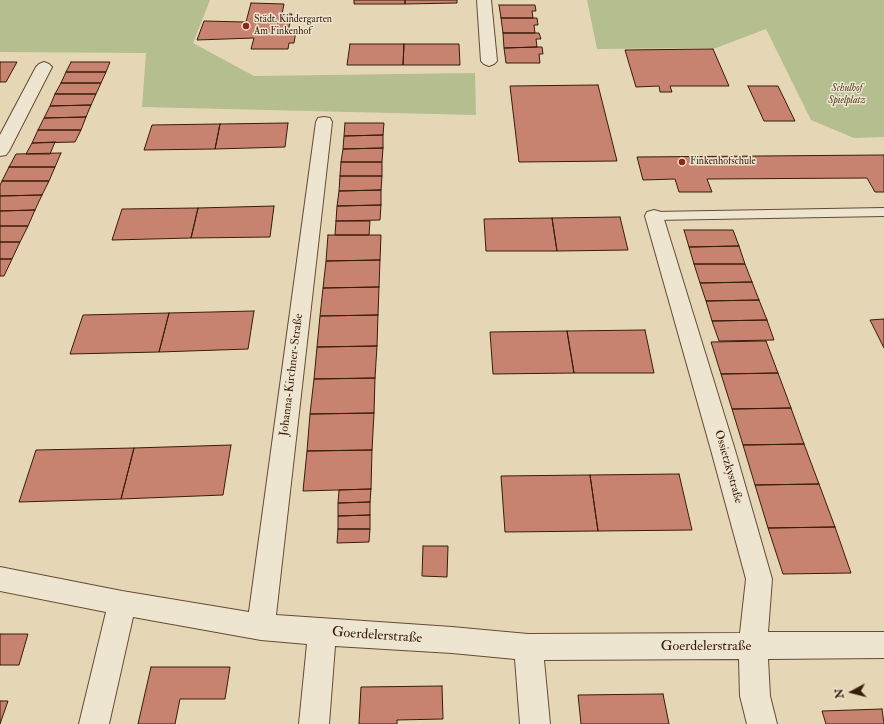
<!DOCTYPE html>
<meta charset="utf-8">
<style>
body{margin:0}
#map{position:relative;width:884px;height:724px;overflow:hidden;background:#e5d7b6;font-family:"IM FELL Double Pica",serif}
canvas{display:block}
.north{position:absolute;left:832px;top:672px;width:40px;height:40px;-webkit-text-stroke:3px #eee5d0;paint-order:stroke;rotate:263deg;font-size:11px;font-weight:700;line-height:16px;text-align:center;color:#391c09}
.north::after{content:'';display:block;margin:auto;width:14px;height:18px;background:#391c09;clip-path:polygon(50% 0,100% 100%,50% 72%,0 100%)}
</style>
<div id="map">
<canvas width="884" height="724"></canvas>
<div class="north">N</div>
</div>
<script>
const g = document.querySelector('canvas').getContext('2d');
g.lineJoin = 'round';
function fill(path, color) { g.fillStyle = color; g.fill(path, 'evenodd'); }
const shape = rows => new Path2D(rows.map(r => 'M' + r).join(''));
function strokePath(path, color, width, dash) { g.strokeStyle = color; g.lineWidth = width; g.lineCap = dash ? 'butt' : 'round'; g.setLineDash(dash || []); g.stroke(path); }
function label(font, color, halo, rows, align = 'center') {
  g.font = font + ' "IM FELL Double Pica",serif'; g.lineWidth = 3; g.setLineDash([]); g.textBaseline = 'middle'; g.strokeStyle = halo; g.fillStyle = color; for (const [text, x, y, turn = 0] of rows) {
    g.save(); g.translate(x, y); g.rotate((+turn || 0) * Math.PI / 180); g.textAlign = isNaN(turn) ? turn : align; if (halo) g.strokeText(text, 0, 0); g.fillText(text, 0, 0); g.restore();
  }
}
fill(shape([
 [0,0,210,0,193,43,254,76,475,73,476,115,142,107,146,53,0,52],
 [587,0,884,0,884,137,854,138,811,120,766,29,716,48,597,49]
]), '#b4be8f');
const building = shape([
 [354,0,405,0,405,4,354,4,354,0],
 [405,0,457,0,457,3,405,4,405,0],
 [251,3,284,4,282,14,292,14,288,31,296,31,294,43,289,43,288,49,251,49,254,38,197,40,204,21,246,22,251,3],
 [499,5,535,5,536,11,532,11,533,18,501,18,499,5],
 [501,18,537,18,538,25,534,25,535,33,503,33,501,18],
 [503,33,539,33,541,39,536,39,537,47,504,48,503,33],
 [350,44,404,44,403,65,347,65,350,44],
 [404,44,459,44,460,65,403,65,404,44],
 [537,47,542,47,543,54,539,54,540,63,506,63,504,48,537,47],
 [713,49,729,86,670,86,672,92,660,92,659,86,636,87,625,50,713,49],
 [0,62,17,62,6,82,0,82,0,62],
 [71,62,110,62,106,72,66,72,71,62],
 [66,72,106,72,101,83,61,83,66,72],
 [61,83,101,83,96,94,55,94,61,83],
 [598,85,617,161,519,162,510,86,598,85],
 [748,86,778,86,795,121,764,121,748,86],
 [55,94,96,94,91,105,50,106,55,94],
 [91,105,86,117,44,118,50,106,91,105],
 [86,117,81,130,38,130,44,118,86,117],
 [288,123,285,147,215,149,220,124,288,123],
 [345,123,384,123,383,135,344,136,345,123],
 [220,124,215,149,144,150,152,125,220,124],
 [38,130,81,130,75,142,32,143,38,130],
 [383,135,383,148,343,149,344,136,383,135],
 [55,142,50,154,26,154,32,143,55,142],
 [383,148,382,162,341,162,343,149,383,148],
 [61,153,55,167,9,167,16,154,61,153],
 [884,155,884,192,875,192,867,178,707,179,712,192,679,192,675,179,643,180,637,157,884,155],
 [341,162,382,162,382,176,340,176,341,162],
 [9,167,55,167,49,181,2,181,9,167],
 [340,176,382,176,381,190,339,191,340,176],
 [2,181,49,181,42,195,0,196,0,185,2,181],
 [381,190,381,205,337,206,339,191,381,190],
 [42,195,35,210,0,211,0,196,42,195],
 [381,205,380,220,336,221,337,206,381,205],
 [274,206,270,237,191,238,198,208,274,206],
 [198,208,191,238,112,240,122,209,198,208],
 [35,210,28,226,0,226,0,211,35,210],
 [620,217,628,250,557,251,552,218,620,217],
 [552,218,557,251,486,251,484,219,552,218],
 [336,221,370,221,369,235,335,235,336,221],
 [0,226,28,226,20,242,0,242,0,226],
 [684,230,733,230,739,246,689,247,684,230],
 [328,235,381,235,380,260,326,261,328,235],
 [0,242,20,242,12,259,0,259,0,242],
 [739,246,745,264,694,264,689,247,739,246],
 [0,259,12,259,4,276,0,276,0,259],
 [380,260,379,287,323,288,326,261,380,260],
 [694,264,745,264,752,282,700,283,694,264],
 [752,282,759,300,706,301,700,283,752,282],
 [379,287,378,315,320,316,323,288,379,287],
 [759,300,767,320,712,321,706,301,759,300],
 [254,311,248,349,159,352,169,313,254,311],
 [169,313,159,352,70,354,83,315,169,313],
 [378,315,377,346,317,347,320,316,378,315],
 [884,319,884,348,870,320,884,319],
 [767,320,774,340,719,341,712,321,767,320],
 [645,330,654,373,574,373,567,331,645,330],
 [567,331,574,373,493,374,490,332,567,331],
 [766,341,778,373,721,374,711,342,766,341],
 [377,346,375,378,314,379,317,347,377,346],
 [778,373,791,408,732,409,721,374,778,373],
 [375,378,374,413,310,414,314,379,375,378],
 [791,408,804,444,743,445,732,409,791,408],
 [374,413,372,450,307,451,310,414,374,413],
 [804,444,819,484,755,485,743,445,804,444],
 [231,445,223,495,121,499,134,448,231,445],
 [134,448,121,499,19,502,36,450,134,448],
 [372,450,371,489,303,491,307,451,372,450],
 [679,474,692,530,598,531,590,475,679,474],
 [590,475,598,531,505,532,501,476,590,475],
 [819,484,835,527,768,528,755,485,819,484],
 [371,489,370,502,338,503,339,490,371,489],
 [370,502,370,515,338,516,338,503,370,502],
 [370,515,370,529,338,529,338,516,370,515],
 [835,527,851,573,783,574,768,528,835,527],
 [338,529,370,529,369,542,337,543,338,529],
 [423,546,448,546,447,577,422,576,423,546],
 [0,634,28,634,19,665,0,665,0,634],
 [151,667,230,667,225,699,180,699,175,724,138,724,151,667],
 [442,686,443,719,397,720,397,724,359,724,361,687,442,686],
 [663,694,669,724,581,724,578,695,663,694],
 [0,701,8,701,0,724,0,701],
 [882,709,884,724,826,724,822,711,882,709]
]);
fill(building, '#c88370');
strokePath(building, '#391c09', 1);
const lane = shape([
 [884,208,884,216,654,220,649,219,648,216,649,213,654,212,884,208]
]);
const street = shape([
 [477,0,491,0,497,61,494,64,489,66,484,64,481,61,477,0],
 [44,62,49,64,52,67,9,151,6,155,0,156,0,135,36,67,39,64,44,62],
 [324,117,330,118,332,122,276,615,452,627,528,634,740,633,746,579,711,450,645,216,647,212,654,210,661,212,663,216,735,450,772,579,768,632,884,632,884,658,768,659,770,696,777,724,747,724,740,696,739,659,544,660,550,724,520,724,515,659,452,653,335,646,329,724,299,724,307,644,261,640,133,617,109,724,79,724,106,612,0,591,0,567,122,591,249,612,316,122,318,118,324,117]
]);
strokePath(lane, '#644b34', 2);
strokePath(street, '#644b34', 2);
fill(lane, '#eee5d0');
fill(street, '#eee5d0');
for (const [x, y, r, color] of [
 [246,26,4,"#8f2418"],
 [682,162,4,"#8f2418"]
]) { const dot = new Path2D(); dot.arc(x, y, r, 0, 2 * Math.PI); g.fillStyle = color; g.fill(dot); strokePath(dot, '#eee5d0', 1.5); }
label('10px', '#391c09', '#eee5d0', [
 ["Städt. Kindergarten",254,20],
 ["Am Finkenhof",254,32],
 ["Finkenhofschule",690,162]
], 'left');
label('italic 10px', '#58442a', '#eee5d0', [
 ["Schulhof",847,89],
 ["Spielplatz",847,101]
]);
label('12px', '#391c09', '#eee5d0', [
 ["Johanna-Kirchner-Straße",292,375,-83],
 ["Ossietzkystraße",728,467,74]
]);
label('14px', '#391c09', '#eee5d0', [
 ["Goerdelerstraße",377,636,4],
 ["Goerdelerstraße",706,647]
]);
</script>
